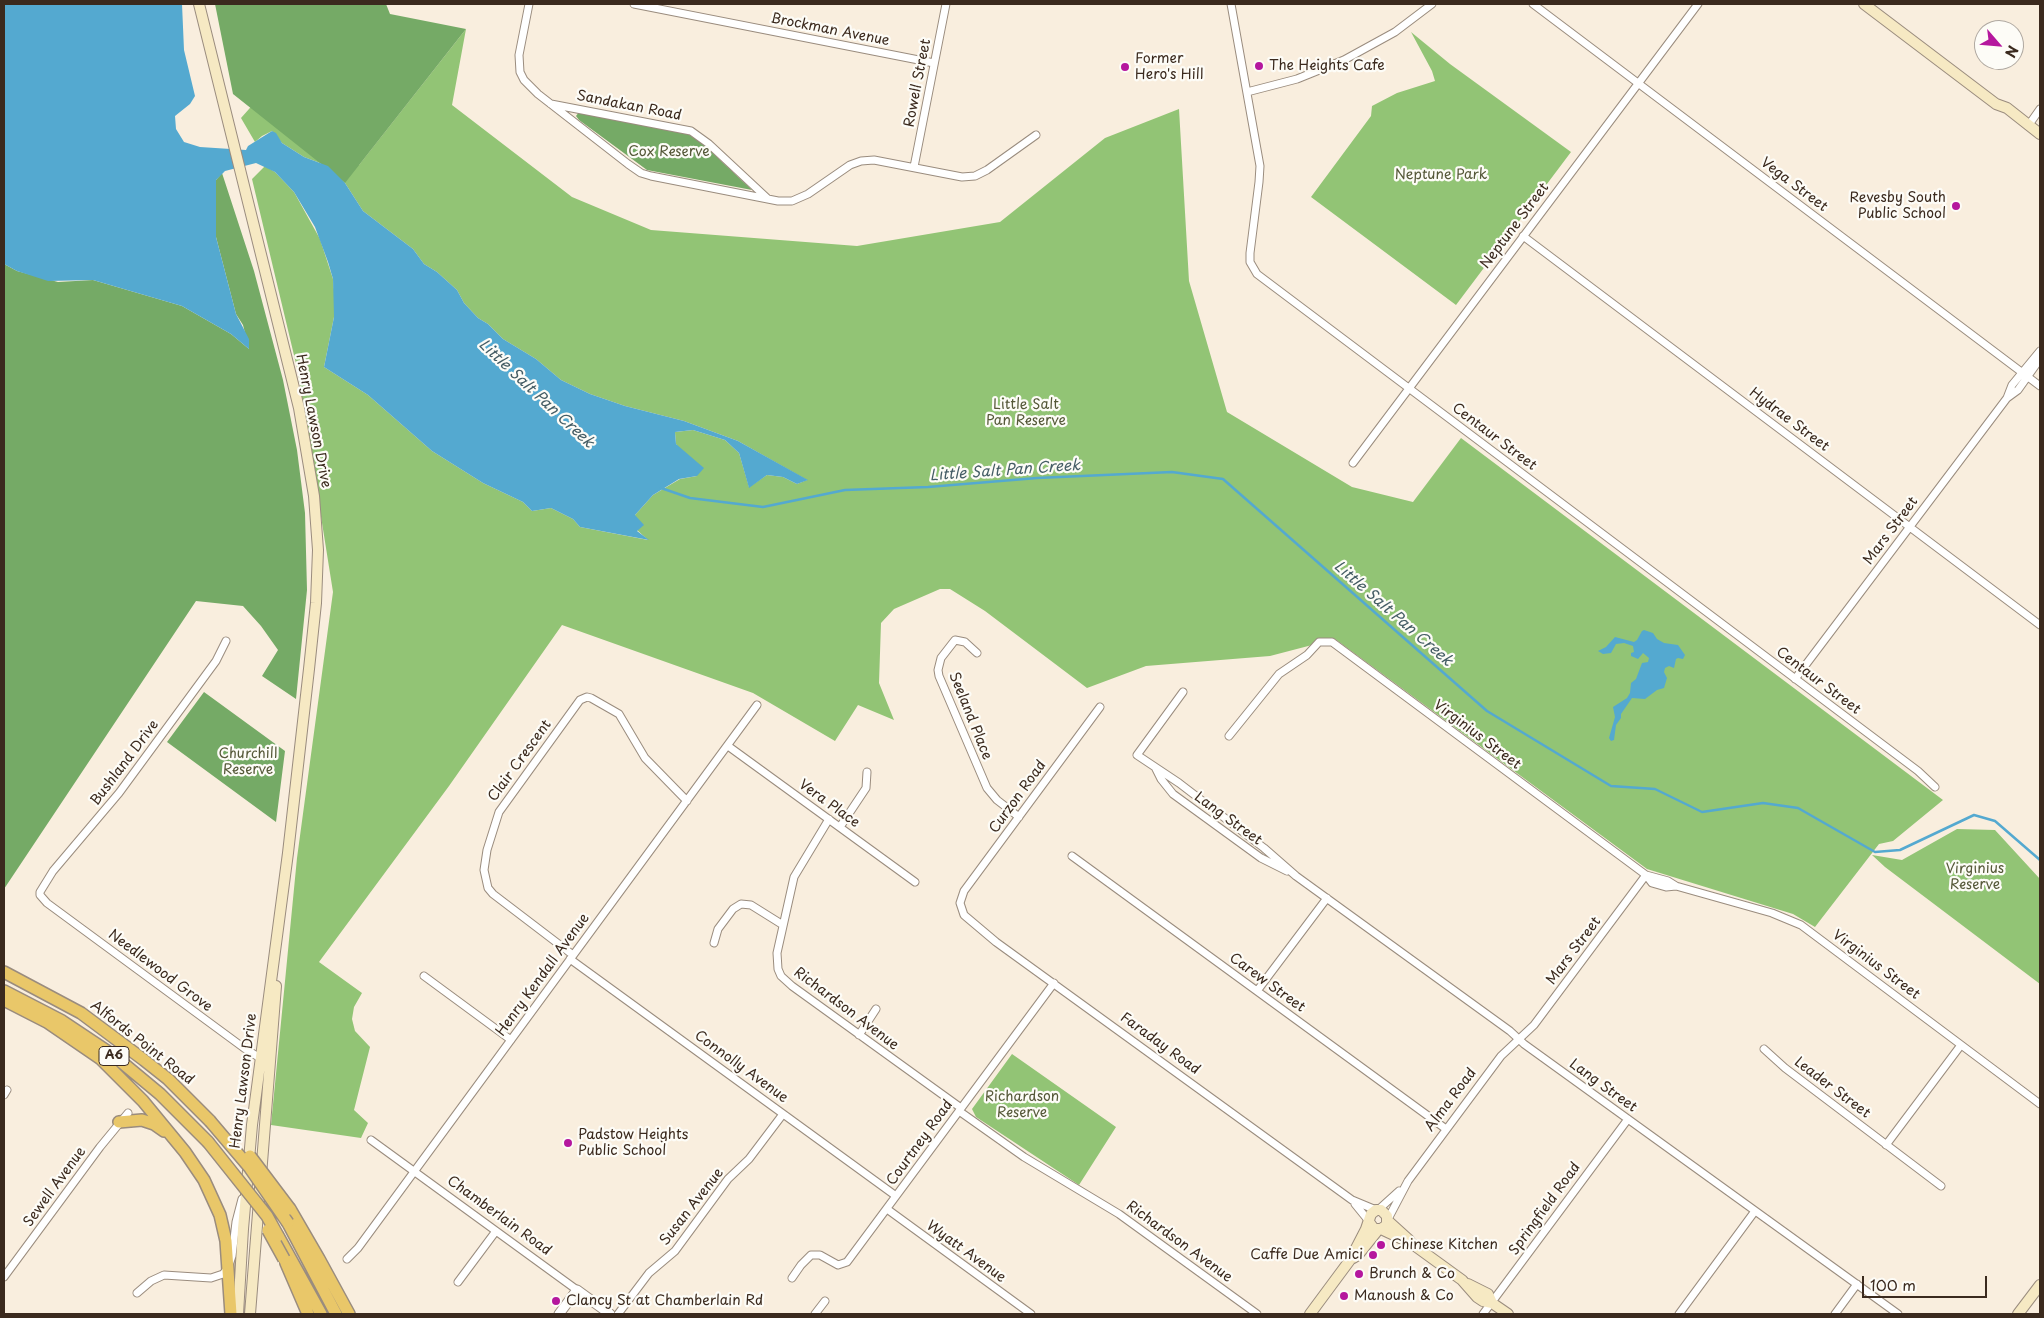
<!DOCTYPE html>
<style>
body{margin:0}
#map{position:relative;width:2044px;height:1318px;overflow:hidden;background:#f9eede;font-family:"Playpen Sans",sans-serif}
canvas{display:block}
.frame{position:absolute;inset:0;border:5px solid #3b2a1e;pointer-events:none}
.north{position:absolute;left:1974px;top:20px;width:50px;height:50px;box-sizing:border-box;background:#fdfcf7;border:1px solid #afa8a0;border-radius:50%;rotate:117deg;font-size:14px;font-weight:700;line-height:20px;text-align:center;color:#3b2a1e}
.north::after{content:'';display:block;margin:auto;width:18px;height:22px;background:#b5179e;clip-path:polygon(50% 0,100% 100%,50% 72%,0 100%)}
.scale{position:absolute;left:1862px;top:1276px;width:125px;height:22px;box-sizing:border-box;border:2px solid #3b2a1e;border-top:0;padding-left:6px;font-size:15px;line-height:18px;white-space:nowrap;color:#3b2a1e;-webkit-text-stroke:4px #fdfcf7;paint-order:stroke}
</style>
<div id="map">
<canvas width="2044" height="1318"></canvas>
<div class="frame"></div>
<div class="north">N</div>
<div class="scale">100 m</div>
</div>
<script>
const g = document.querySelector('canvas').getContext('2d');
g.lineJoin = 'round';
function fill(path, color) { g.fillStyle = color; g.fill(path, 'evenodd'); }
const shape = rows => new Path2D(rows.map(r => 'M' + r).join(''));
function strokePath(path, color, width, dash) { g.strokeStyle = color; g.lineWidth = width; g.lineCap = dash ? 'butt' : 'round'; g.setLineDash(dash || []); g.stroke(path); }
function label(font, color, halo, rows, align = 'center') {
  g.font = font + ' "Playpen Sans",sans-serif'; g.lineWidth = 4.5; g.setLineDash([]); g.textBaseline = 'middle'; g.strokeStyle = halo; g.fillStyle = color; for (const [text, x, y, turn = 0] of rows) {
    g.save(); g.translate(x, y); g.rotate((+turn || 0) * Math.PI / 180); g.textAlign = isNaN(turn) ? turn : align; if (halo) g.strokeText(text, 0, 0); g.fillText(text, 0, 0); g.restore();
  }
}
fill(shape([
 [466,29,452,105,572,197,651,230,857,246,1000,222,1105,138,1179,109,1189,281,1227,412,1352,487,1413,502,1461,438,1943,800,1893,841,1879,844,1815,927,1793,914,1780,910,1647,869,1335,639,1270,656,1146,666,1087,688,985,611,950,589,940,589,894,609,881,623,879,683,894,720,858,705,835,741,753,693,562,625,449,786,319,962,362,993,354,1007,352,1019,355,1031,370,1047,354,1110,368,1123,361,1138,271,1125,297,858,333,592,298,372,252,179,265,166,275,172,294,192,320,239,333,279,335,301,334,317,324,367,368,395,432,451,483,483,523,502,532,511,551,508,573,519,580,527,648,540,637,530,635,515,653,495,680,479,697,476,676,444,675,432,693,430,725,440,739,453,749,487,767,475,783,477,797,484,807,480,738,441,684,421,625,406,590,394,561,380,536,359,503,339,488,324,478,318,464,303,457,290,437,272,424,264,413,249,363,211,345,183,328,166,304,157,282,143,272,131,262,136,255,142,241,118,257,100,359,165],
 [1411,32,1450,64,1571,152,1456,305,1311,197,1371,116,1372,106,1397,93,1435,81,1432,71],
 [1957,829,1995,830,2040,879,2040,984,1885,867,1872,855,1902,860],
 [1012,1054,1116,1127,1079,1185,976,1117,972,1109]
]), '#92c475');
fill(shape([
 [215,4,386,4,390,14,466,29,345,183,233,94],
 [579,112,688,134,702,143,752,190,647,170,579,120,576,116],
 [222,173,254,271,283,380,297,450,305,513,307,590,296,699,262,676,278,650,261,626,243,606,196,601,4,889,4,264,17,271,58,282,93,280,182,306,231,334,249,349,243,325,236,314,216,237,216,180],
 [204,692,285,751,276,822,167,742]
]), '#75aa66');
fill(shape([
 [4,4,182,4,184,50,195,96,190,104,175,116,176,129,184,142,200,147,246,150,248,146,272,131,276,133,282,143,304,157,328,166,345,183,363,211,413,249,424,264,437,272,457,290,464,303,478,318,488,324,503,339,536,359,561,380,590,394,625,406,684,421,738,441,808,480,797,484,783,477,767,475,749,488,739,453,725,440,693,430,675,432,676,444,704,468,697,476,679,479,653,495,635,515,644,525,637,531,649,540,580,527,573,519,551,508,532,511,523,502,483,483,432,451,368,395,324,367,334,317,333,279,328,262,315,227,294,192,275,172,256,163,225,171,216,180,216,237,236,314,249,339,249,349,231,334,182,306,93,280,48,281,17,271,4,264],
 [1644,630,1653,633,1657,639,1664,643,1678,645,1685,655,1683,659,1678,658,1676,659,1674,668,1669,666,1665,668,1664,672,1667,678,1664,688,1657,690,1645,699,1632,698,1621,714,1621,718,1616,725,1614,740,1611,741,1609,738,1615,717,1613,707,1627,698,1630,693,1631,683,1636,679,1642,663,1648,662,1649,658,1643,653,1638,659,1631,656,1631,653,1634,652,1633,646,1624,643,1616,644,1611,653,1603,654,1598,651,1606,647,1615,637,1634,642,1637,640,1642,631]
]), '#54a9d0');
strokePath(shape([
 [661,488,690,498,763,507,845,490,928,487,1037,478,1172,472,1223,479,1487,711,1611,786,1655,789,1702,812,1763,803,1798,808,1875,852,1900,850,1974,815,1995,821,2040,860]
]), '#54a9d0', 2.5);
const minor = shape([
 [529,4,519,55,520,72,524,80,538,94,628,164,641,173,651,176,778,201,792,201,808,194,850,165,861,161,874,160,962,177,975,176,987,170,1036,135],
 [634,4,934,63],
 [1231,4,1260,166,1259,182,1250,253,1250,262,1257,274,1918,771,1935,787],
 [1533,4,2040,386],
 [1247,92,1297,79,1344,60,1395,32,1432,4],
 [551,104,691,131,709,144,768,199],
 [2028,126,2040,109],
 [914,167,946,4],
 [1523,236,2040,625],
 [2007,398,2012,385,2040,351],
 [1353,463,1698,4],
 [226,641,216,661,119,793,53,871,40,892,40,895,47,903,244,1048,260,1058,264,1059],
 [977,653,965,642,955,640,941,658,938,670,939,676,987,788,997,800,1019,817],
 [1795,679,2007,398,2018,390,2040,359],
 [1183,692,1137,755,1179,783,1264,848,1296,876,1510,1031,1524,1044,1898,1314],
 [1100,707,964,891,960,903,964,915,996,942,1352,1200,1376,1210],
 [1229,736,1279,674,1307,655,1319,642,1332,642,1646,875,1652,883,1666,887,1676,886,1772,913,1801,925,2040,1104],
 [728,746,915,882],
 [1156,769,1161,779,1173,794,1261,858,1287,871],
 [829,819,794,877,777,953,778,969,781,976,792,986,961,1108],
 [840,827,866,788,867,772],
 [1072,856,1446,1129],
 [1646,875,1668,881,1676,886],
 [714,943,718,929,733,909,741,904,751,905,783,925],
 [573,955,493,894,488,888,484,870,487,850,499,812,580,700,587,697,591,698,619,714,645,758,687,801],
 [570,959,896,1196],
 [424,976,511,1040],
 [1257,991,1327,898],
 [859,1035,876,1009],
 [1764,1049,1785,1068,1941,1186],
 [4,1095,7,1090],
 [959,1111,1024,1157,1119,1214,1257,1314],
 [371,1140,577,1290],
 [1886,1145,1961,1045],
 [1355,1204,1368,1220],
 [887,1209,1031,1314],
 [1378,1210,1399,1191],
 [1388,1219,1408,1181,1501,1056,1534,1025,1646,875],
 [347,1259,358,1248,757,705],
 [4,1277,100,1147,128,1113],
 [792,1278,801,1265,811,1255,820,1255,838,1265,847,1262,1054,983],
 [458,1282,496,1231],
 [137,1293,151,1281,164,1275,211,1278,223,1274,228,1268,232,1256,236,1222,242,1199],
 [618,1314,649,1273,675,1251,728,1179,749,1159,783,1114],
 [815,1314,825,1301],
 [1483,1314,1628,1119],
 [1679,1314,1755,1211],
 [1835,1314,1857,1284]
]);
const tertiary = shape([
 [559,1314,577,1290,610,1314]
]);
const secondary = shape([
 [199,4,299,408,314,496,318,550,316,603,309,669,288,853,252,1125,243,1229,238,1314],
 [1864,4,1996,104,2007,108,2040,134],
 [1388,1221,1409,1240],
 [1381,1229,1411,1243,1462,1280,1477,1297,1483,1301,1492,1303,1508,1314],
 [1353,1258,1358,1255,1378,1230],
 [1468,1284,1488,1294,1492,1303],
 [250,1314,276,986],
 [1310,1314,1350,1260,1366,1229,1371,1214,1376,1210,1381,1210,1387,1216,1387,1225,1381,1229,1374,1229,1369,1222],
 [2018,1314,2040,1285]
]);
const trunk = shape([
 [4,972,81,1013,144,1060,168,1079,210,1121],
 [4,991,62,1021,113,1055,160,1094,208,1142],
 [4,1000,47,1022,101,1059,143,1101,185,1152,204,1180,220,1215,226,1241,231,1314],
 [119,1122,142,1120,154,1124,164,1131],
 [290,1209,319,1259,349,1314],
 [288,1223,336,1314],
 [278,1236,321,1314],
 [286,1263,308,1314]
]);
strokePath(minor, '#9a8c7e', 9);
strokePath(tertiary, '#9a8c7e', 11);
strokePath(secondary, '#9a8c7e', 12);
strokePath(trunk, '#9a8c7e', 14);
strokePath(minor, '#fff', 7);
strokePath(tertiary, '#fff', 9);
strokePath(secondary, '#f6e9c3', 10);
strokePath(trunk, '#e9c769', 11);
const trunkBridge = shape([
 [210,1121,250,1168,288,1223],
 [208,1142,267,1216,278,1236],
 [250,1156,290,1209],
 [268,1230,284,1259]
]);
strokePath(trunkBridge, '#9a8c7e', 14, []);
strokePath(trunkBridge, '#e9c769', 11);
for (const [x, y, r, color] of [
 [1259,66,5,"#b5179e"],
 [1125,67,5,"#b5179e"],
 [1956,206,5,"#b5179e"],
 [568,1143,5,"#b5179e"],
 [1381,1245,5,"#b5179e"],
 [1373,1255,5,"#b5179e"],
 [1359,1274,5,"#b5179e"],
 [1344,1296,5,"#b5179e"],
 [556,1301,5,"#b5179e"]
]) { const dot = new Path2D(); dot.arc(x, y, r, 0, 2 * Math.PI); g.fillStyle = color; g.fill(dot); strokePath(dot, '#fdfcf7', 2); }
for (const [x, y, w] of [
 [114,1056,30]
]) { const box = new Path2D(); box.roundRect(x - w / 2, y - 9.5, w, 19, 4); g.fillStyle = '#fdfcf7'; g.fill(box); strokePath(box, '#3b2a1e', 1); }
label('bold 12px', '#3b2a1e', null, [
 ["A6",114,1056]
]);
label('14px', '#3b2a1e', '#fdfcf7', [
 ["Brockman Avenue",830,30,11],
 ["Rowell Street",918,83,-79],
 ["Sandakan Road",629,106,11],
 ["Vega Street",1794,185,37],
 ["Neptune Street",1515,226,-53],
 ["Hydrae Street",1789,420,37],
 ["Henry Lawson Drive",313,421,79],
 ["Centaur Street",1494,437,37],
 ["Mars Street",1891,531,-53],
 ["Centaur Street",1818,681,37],
 ["Seeland Place",970,716,68],
 ["Virginius Street",1477,735,37],
 ["Clair Crescent",520,761,-54],
 ["Bushland Drive",125,763,-53],
 ["Curzon Road",1018,797,-54],
 ["Vera Place",829,804,36],
 ["Lang Street",1228,819,36],
 ["Mars Street",1574,951,-53],
 ["Virginius Street",1876,965,37],
 ["Needlewood Grove",160,971,37],
 ["Henry Kendall Avenue",543,975,-54],
 ["Carew Street",1267,983,36],
 ["Richardson Avenue",846,1009,37],
 ["Alfords Point Road",142,1043,38],
 ["Faraday Road",1160,1044,36],
 ["Connolly Avenue",741,1067,36],
 ["Henry Lawson Drive",244,1081,-83],
 ["Lang Street",1603,1086,36],
 ["Leader Street",1832,1088,37],
 ["Alma Road",1451,1100,-53],
 ["Courtney Road",920,1143,-54],
 ["Sewell Avenue",55,1187,-54],
 ["Susan Avenue",692,1207,-52],
 ["Springfield Road",1545,1209,-54],
 ["Chamberlain Road",499,1216,36],
 ["Richardson Avenue",1179,1242,36],
 ["Wyatt Avenue",966,1252,36]
]);
label('14px', '#3b2a1e', '#fdfcf7', [
 ["Former",1135,59],
 ["Hero's Hill",1135,75],
 ["The Heights Cafe",1269,66],
 ["Revesby South",1946,198,"right"],
 ["Public School",1946,214,"right"],
 ["Padstow Heights",578,1135],
 ["Public School",578,1151],
 ["Chinese Kitchen",1391,1245],
 ["Caffe Due Amici",1363,1255,"right"],
 ["Brunch & Co",1369,1274],
 ["Manoush & Co",1354,1296],
 ["Clancy St at Chamberlain Rd",566,1301]
], 'left');
label('14px', '#555838', '#fdfcf7', [
 ["Cox Reserve",669,152],
 ["Neptune Park",1441,175],
 ["Little Salt",1026,405],
 ["Pan Reserve",1026,421],
 ["Churchill",248,754],
 ["Reserve",248,770],
 ["Virginius",1975,869],
 ["Reserve",1975,885],
 ["Richardson",1022,1097],
 ["Reserve",1022,1113]
]);
label('italic 15px', '#455d65', '#fdfcf7', [
 ["Little Salt Pan Creek",536,394,43],
 ["Little Salt Pan Creek",1005,471,-4],
 ["Little Salt Pan Creek",1393,614,41]
]);
</script>
